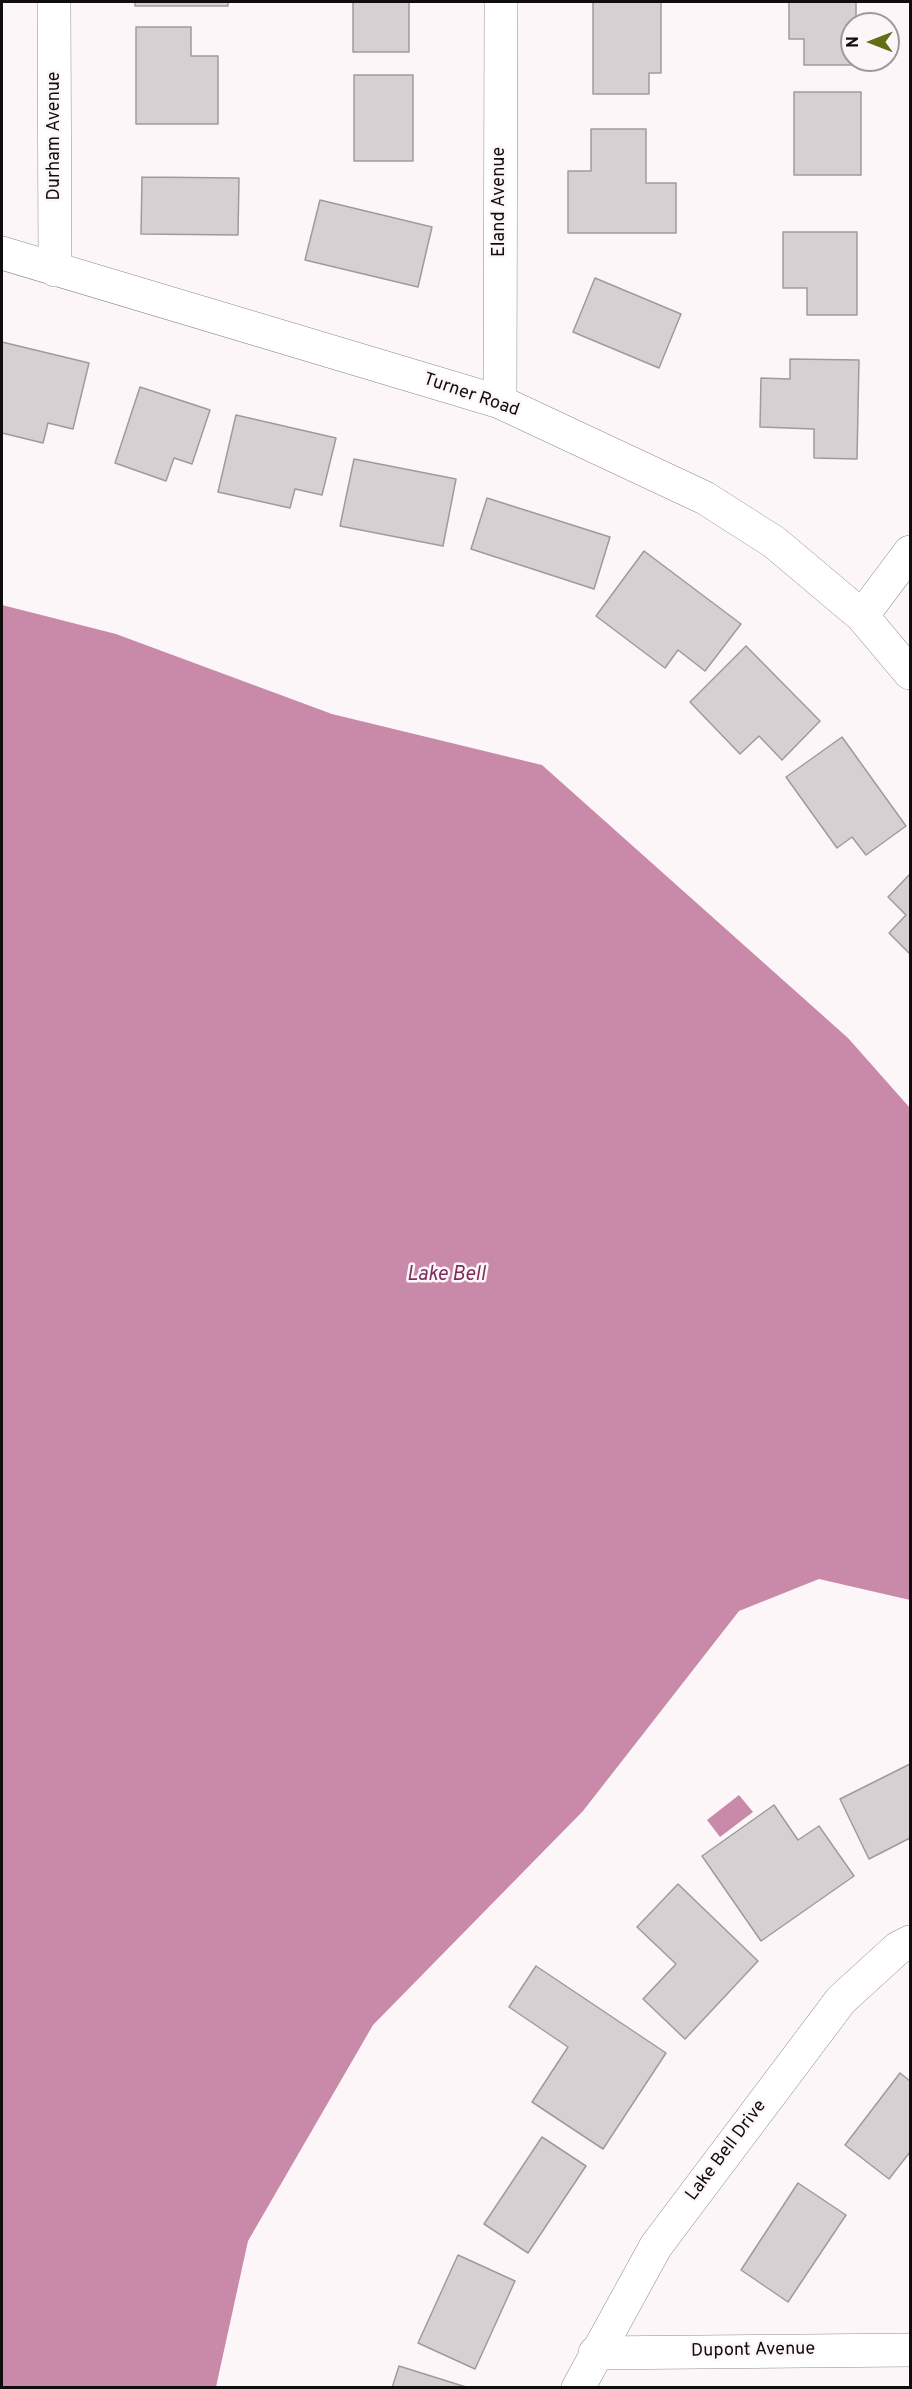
<!DOCTYPE html>
<style>
body{margin:0}
#map{position:relative;width:912px;height:2389px;overflow:hidden;background:#fdf6f9;font-family:Overpass,sans-serif}
canvas{display:block}
.frame{position:absolute;inset:0;border:3px solid #0f0d0e;pointer-events:none}
.north{position:absolute;left:840px;top:12px;width:60px;height:60px;box-sizing:border-box;background:#fdf6f9;border:2px solid #9e999b;border-radius:50%;rotate:270deg;font-size:16px;font-weight:700;line-height:24px;text-align:center;color:#0f0d0e}
.north::after{content:'';display:block;margin:auto;width:21px;height:27px;background:#616d17;clip-path:polygon(50% 0,100% 100%,50% 72%,0 100%)}
</style>
<div id="map">
<canvas width="912" height="2389"></canvas>
<div class="frame"></div>
<div class="north">N</div>
</div>
<script>
const g = document.querySelector('canvas').getContext('2d');
g.lineJoin = 'round';
function fill(path, color) { g.fillStyle = color; g.fill(path, 'evenodd'); }
const shape = rows => new Path2D(rows.map(r => 'M' + r).join(''));
function strokePath(path, color, width, dash) { g.strokeStyle = color; g.lineWidth = width; g.lineCap = dash ? 'butt' : 'round'; g.setLineDash(dash || []); g.stroke(path); }
function label(font, color, halo, rows, align = 'center') {
  g.font = font + ' Overpass,sans-serif'; g.lineWidth = 5; g.setLineDash([]); g.textBaseline = 'middle'; g.strokeStyle = halo; g.fillStyle = color; for (const [text, x, y, turn = 0] of rows) {
    g.save(); g.translate(x, y); g.rotate((+turn || 0) * Math.PI / 180); g.textAlign = isNaN(turn) ? turn : align; if (halo) g.strokeText(text, 0, 0); g.fillText(text, 0, 0); g.restore();
  }
}
fill(shape([
 [2,605,116,634,332,714,542,765,848,1038,910,1108,910,1600,819,1579,739,1611,583,1811,373,2025,248,2241,216,2387,2,2387],
 [739,1795,753,1812,720,1837,707,1820]
]), '#c98aaa');
const building = shape([
 [135,2,228,2,228,6,135,6,135,2],
 [353,2,409,2,409,52,353,52,353,2],
 [593,2,661,2,661,73,649,73,649,94,593,94,593,2],
 [789,2,856,2,856,24,852,24,852,60,856,60,856,65,804,65,804,39,789,39,789,2],
 [136,27,191,27,191,56,218,56,218,124,136,124,136,27],
 [354,75,413,75,413,161,354,161,354,75],
 [794,92,861,92,861,175,794,175,794,92],
 [591,129,646,129,646,183,676,183,676,233,568,233,568,171,591,171,591,129],
 [142,177,239,178,238,235,141,234,142,177],
 [320,200,432,227,418,287,305,260,320,200],
 [783,232,857,232,857,315,807,315,807,288,783,288,783,232],
 [595,278,681,314,659,368,573,332,595,278],
 [2,342,89,363,73,429,48,423,43,443,2,433,2,342],
 [790,359,859,360,857,459,814,458,814,429,760,427,761,378,790,379,790,359],
 [140,387,210,410,192,464,174,458,166,481,115,463,140,387],
 [236,415,336,438,322,495,295,489,290,508,218,492,236,415],
 [354,459,456,479,443,546,340,526,354,459],
 [487,498,610,537,594,589,471,549,487,498],
 [644,551,741,624,705,671,678,650,665,668,596,616,644,551],
 [746,646,820,721,782,760,759,736,740,754,690,702,746,646],
 [842,737,906,826,866,855,852,837,837,848,786,777,842,737],
 [910,874,910,954,889,933,906,915,888,897,910,874],
 [910,1764,910,1838,869,1859,840,1799,910,1764],
 [774,1805,798,1840,819,1826,854,1876,761,1941,702,1856,774,1805],
 [678,1884,758,1961,685,2039,643,1999,676,1964,637,1927,678,1884],
 [536,1966,666,2053,603,2149,532,2102,568,2047,509,2007,536,1966],
 [900,2073,910,2081,910,2152,889,2179,845,2145,900,2073],
 [542,2137,586,2166,528,2253,484,2224,542,2137],
 [798,2183,846,2215,788,2302,741,2270,798,2183],
 [458,2255,515,2281,475,2369,418,2343,458,2255],
 [399,2366,466,2387,466,2388,392,2388,399,2366]
]);
fill(building, '#d7d0d3');
strokePath(building, '#a09a9d', 1.5);
const street = shape([
 [54,2,55,270],
 [2,253,500,402,705,498,774,542,862,616,910,673],
 [500,402,501,2],
 [862,616,910,552],
 [595,2353,910,2350],
 [578,2388,656,2246,841,2000,898,1948,910,1942]
]);
strokePath(street, '#918b8e', 34);
strokePath(street, '#fff', 33);
label('18px', '#0f0d0e', '#fdf6f9', [
 ["Durham Avenue",55,136,-90],
 ["Eland Avenue",500,202,-90],
 ["Turner Road",471,396,19],
 ["Lake Bell Drive",727,2151,-53],
 ["Dupont Avenue",753,2351,-1]
]);
label('italic 20px', '#7a2e5a', '#fdf6f9', [
 ["Lake Bell",446,1276]
]);
</script>
